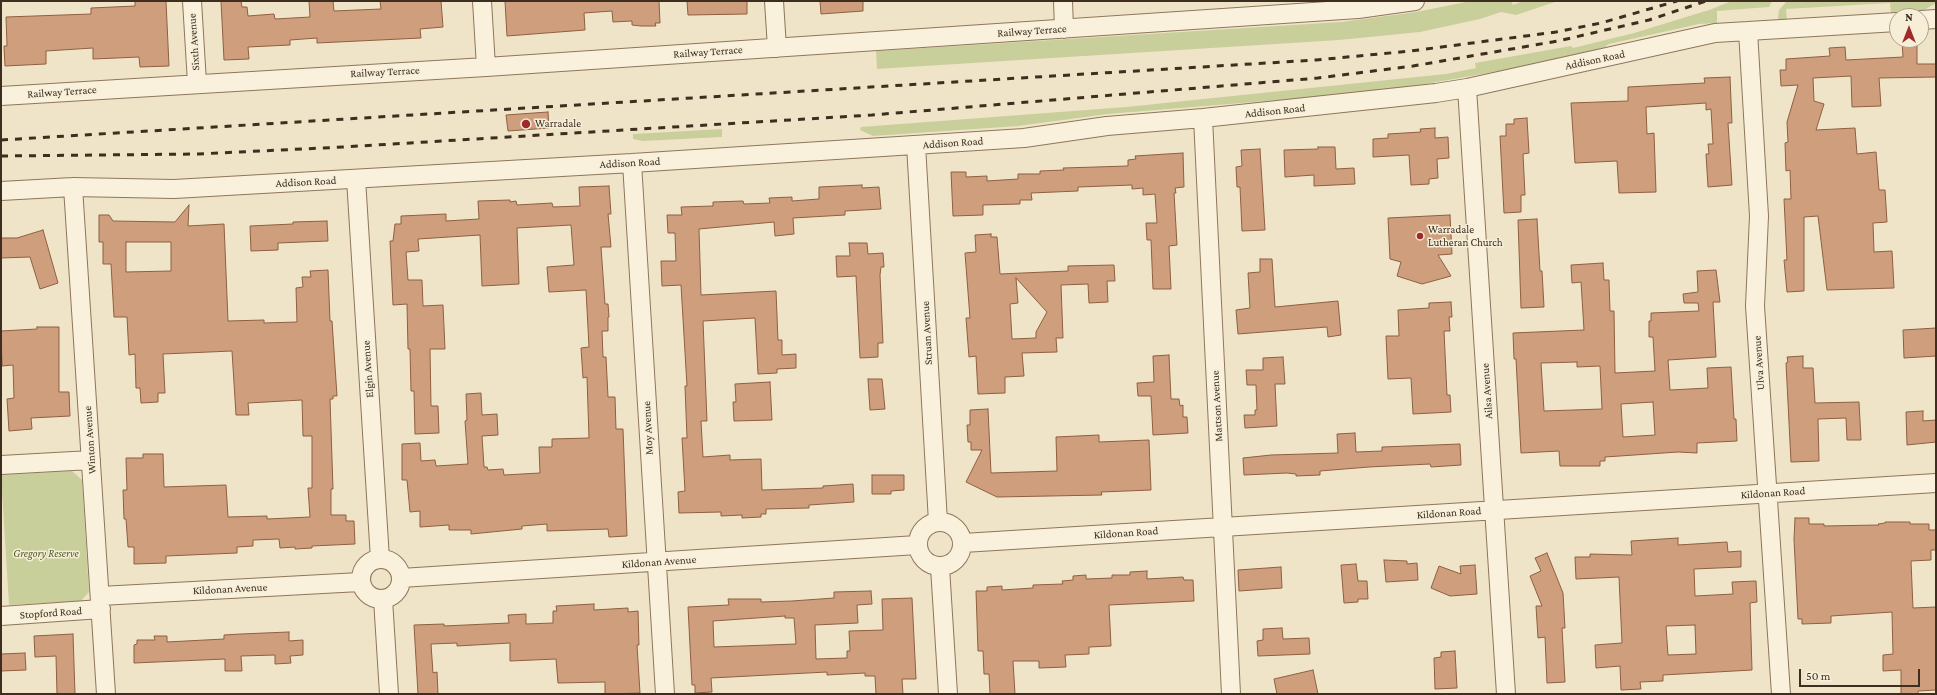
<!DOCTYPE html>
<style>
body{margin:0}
#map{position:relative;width:1937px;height:695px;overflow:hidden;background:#f0e4c8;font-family:"Crimson Pro",serif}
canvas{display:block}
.frame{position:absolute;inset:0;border:2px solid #3d2e20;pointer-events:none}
.north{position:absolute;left:1889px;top:8px;width:40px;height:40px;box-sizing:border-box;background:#f7eed8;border:1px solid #ada18e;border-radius:50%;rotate:0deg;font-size:11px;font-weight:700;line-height:16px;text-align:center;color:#3d2e20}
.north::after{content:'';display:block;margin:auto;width:14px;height:18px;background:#9e2a2b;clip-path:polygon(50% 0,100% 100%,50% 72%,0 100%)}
.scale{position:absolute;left:1799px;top:669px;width:121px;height:18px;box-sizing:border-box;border:2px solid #3d2e20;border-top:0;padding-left:5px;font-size:12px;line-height:14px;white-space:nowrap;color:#3d2e20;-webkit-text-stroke:3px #f7eed8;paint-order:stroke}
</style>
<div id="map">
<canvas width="1937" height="695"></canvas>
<div class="frame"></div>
<div class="north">N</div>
<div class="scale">50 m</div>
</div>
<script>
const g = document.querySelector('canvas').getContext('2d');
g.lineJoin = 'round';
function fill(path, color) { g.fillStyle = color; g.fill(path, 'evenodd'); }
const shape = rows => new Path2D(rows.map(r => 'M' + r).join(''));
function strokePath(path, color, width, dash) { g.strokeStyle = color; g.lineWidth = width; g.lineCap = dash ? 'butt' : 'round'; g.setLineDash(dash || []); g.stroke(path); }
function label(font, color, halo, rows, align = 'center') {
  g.font = font + ' "Crimson Pro",serif'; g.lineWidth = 3; g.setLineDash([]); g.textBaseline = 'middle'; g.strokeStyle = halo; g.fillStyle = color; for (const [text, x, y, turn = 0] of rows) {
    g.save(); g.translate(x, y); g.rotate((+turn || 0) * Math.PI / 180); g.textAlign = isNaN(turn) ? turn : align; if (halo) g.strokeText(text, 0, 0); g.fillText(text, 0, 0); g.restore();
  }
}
fill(shape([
 [1471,1,1511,1,1513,5,1523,1,1558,1,1516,15,1501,12,1480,19,1420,32,1339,40,877,69,876,51,1341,22,1416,12],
 [1732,1,1772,1,1769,7,1717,11,1717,23,1699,24,1609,44,1603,48,1510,69,1420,85,1315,97,1108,114,1018,126,873,136,860,130,861,127,1126,107,1446,74,1476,68,1475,63,1571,46,1573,48,1634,33,1709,10],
 [1787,1,1936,1,1936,3,1921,12,1891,14,1890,3,1786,9,1787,21,1780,21,1778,18,1779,10],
 [722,129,722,137,643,141,633,139,633,134],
 [72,471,82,480,89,592,81,601,9,605,1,475]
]), '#c9cf9b');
const building = shape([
 [135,1,166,1,169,66,140,67,139,57,93,59,93,48,46,51,46,64,5,66,4,46,7,46,6,17,91,14,91,8,135,6,135,1],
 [221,1,241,1,242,7,247,7,248,16,274,14,275,19,310,17,309,1,333,1,334,11,381,9,380,1,441,1,443,27,420,29,421,38,317,43,317,38,290,40,290,45,248,47,249,59,224,60,221,1],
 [505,1,659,1,660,23,655,23,656,26,641,26,632,25,632,21,613,22,612,11,584,13,585,30,507,36,505,1],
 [687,1,747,1,747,14,688,15,687,1],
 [820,1,863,1,863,11,821,14,820,1],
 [1902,40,1917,40,1917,64,1936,64,1936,77,1879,78,1881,106,1852,107,1851,76,1813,78,1814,101,1824,104,1816,130,1855,128,1857,154,1876,152,1879,190,1885,190,1887,222,1873,223,1874,252,1892,251,1894,288,1827,290,1818,216,1804,217,1804,291,1787,292,1784,260,1787,260,1784,199,1791,199,1790,170,1786,171,1785,143,1788,142,1787,122,1798,85,1781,86,1780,70,1786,70,1786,59,1830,56,1829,48,1845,47,1846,60,1903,57,1902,40],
 [1730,77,1732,123,1728,123,1732,185,1708,187,1706,154,1709,154,1708,144,1713,144,1711,109,1706,110,1706,103,1646,107,1647,134,1654,133,1656,192,1619,193,1617,161,1575,163,1571,103,1628,101,1628,87,1705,83,1704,78,1730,77],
 [548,112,549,128,508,131,506,115,548,112],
 [1527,118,1529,153,1523,154,1525,195,1521,195,1521,212,1504,213,1500,136,1506,136,1506,124,1514,124,1514,119,1527,118],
 [1435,128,1435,138,1448,137,1449,158,1437,159,1438,178,1429,179,1429,184,1411,185,1409,155,1373,157,1373,139,1388,138,1388,134,1421,132,1420,129,1435,128],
 [1318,147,1335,147,1336,169,1354,168,1355,184,1314,186,1314,175,1285,177,1284,150,1318,149,1318,147],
 [1260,149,1265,230,1242,231,1240,187,1237,187,1236,167,1242,166,1241,150,1260,149],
 [1183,153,1184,187,1175,188,1176,193,1174,193,1177,245,1169,246,1171,289,1153,289,1151,240,1147,240,1146,223,1157,223,1155,194,1143,195,1143,188,1132,189,1132,185,1078,187,1078,191,1031,193,1032,200,1020,200,1020,204,983,205,983,215,953,216,951,172,966,172,966,177,987,176,987,181,1018,179,1018,174,1040,174,1040,171,1064,170,1063,168,1128,166,1128,160,1136,159,1135,156,1183,153],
 [862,185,862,188,879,187,881,209,845,211,845,215,793,218,794,234,775,236,774,222,699,229,701,295,776,291,778,340,782,340,782,355,796,354,796,368,777,369,777,373,758,374,755,318,703,321,707,421,701,421,703,457,730,455,730,460,761,459,762,490,823,488,823,486,853,484,854,502,809,505,809,508,766,509,766,514,761,514,761,517,742,518,742,515,721,516,721,512,679,513,678,492,685,491,682,438,687,438,685,386,687,386,681,285,662,286,661,261,676,261,675,233,668,233,667,215,682,215,681,207,713,206,713,202,743,201,744,204,770,203,769,198,792,197,792,201,819,199,819,187,862,185],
 [609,186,611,214,608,214,611,247,601,247,605,304,608,304,609,317,608,317,608,331,602,331,603,357,606,357,608,397,615,397,616,429,623,429,627,536,609,537,608,529,547,531,547,524,522,526,522,529,471,534,471,530,449,530,449,525,420,527,420,511,410,512,407,480,402,480,402,444,420,443,421,461,435,460,436,466,468,464,465,421,467,420,466,394,481,393,482,415,497,414,498,435,482,436,484,467,487,467,488,470,503,469,504,475,540,473,539,447,552,447,552,439,589,438,587,377,583,378,581,348,589,347,586,290,549,292,547,267,574,265,571,225,517,228,519,284,482,286,480,235,418,239,419,251,406,252,408,280,422,280,423,306,443,305,445,349,430,349,431,406,438,406,439,433,415,434,414,391,411,391,410,349,408,349,407,304,393,305,390,241,393,241,395,224,401,224,401,216,446,214,446,221,479,219,478,201,510,200,510,202,516,201,517,205,552,203,553,207,580,206,579,187,609,186],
 [189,205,188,226,224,224,228,321,264,320,264,323,297,322,296,288,303,287,302,277,311,277,310,271,328,270,330,321,332,321,337,396,333,396,333,399,330,399,333,489,331,489,331,515,346,515,346,521,354,521,355,544,312,546,312,548,295,549,295,547,280,548,279,539,253,540,253,546,237,547,237,553,166,556,166,563,134,564,134,547,128,547,126,519,124,519,123,490,127,490,126,458,143,458,143,454,163,454,164,487,226,485,228,517,267,516,267,519,310,517,308,488,312,488,312,436,303,436,302,400,248,403,249,415,236,415,232,351,163,354,165,393,158,393,158,402,141,403,140,388,136,388,135,354,129,355,127,317,114,317,111,264,103,264,103,242,99,242,99,215,109,215,113,221,175,222,189,205],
 [126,242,171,242,171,271,126,272,126,242],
 [1450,215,1452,254,1438,255,1451,276,1422,284,1397,276,1401,262,1390,259,1388,218,1450,215],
 [1537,219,1540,271,1542,271,1544,307,1521,308,1518,220,1537,219],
 [327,221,328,241,278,243,278,250,251,251,250,226,293,224,293,222,327,221],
 [43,230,58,283,40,289,30,257,1,258,1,238,17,238,43,230],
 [991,234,991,237,997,237,1000,274,1068,271,1068,266,1114,265,1115,281,1107,281,1108,302,1089,303,1088,284,1061,285,1063,338,1056,338,1057,352,1022,353,1024,376,1005,377,1005,393,978,394,976,356,969,357,966,318,970,318,965,253,976,252,975,235,991,234],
 [1016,278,1047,312,1036,332,1036,338,1012,339,1010,304,1018,303,1016,278],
 [849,243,867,243,868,254,883,253,884,267,881,267,880,275,883,343,878,343,878,357,860,358,856,276,837,277,836,256,850,256,849,243],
 [1260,259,1272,259,1275,307,1338,301,1341,335,1328,337,1327,327,1238,334,1236,310,1250,308,1248,273,1260,272,1260,259],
 [1603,263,1604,280,1609,280,1610,311,1614,311,1615,373,1655,371,1653,337,1649,337,1649,321,1651,321,1651,313,1699,311,1698,303,1684,303,1683,294,1698,292,1697,271,1716,270,1720,302,1713,302,1716,357,1668,360,1670,390,1708,388,1707,368,1731,367,1734,419,1736,419,1737,441,1697,443,1697,453,1678,452,1605,457,1605,461,1600,461,1600,466,1560,466,1559,451,1521,453,1516,359,1514,359,1513,333,1584,330,1581,282,1572,283,1571,265,1603,263],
 [1577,362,1577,367,1600,366,1602,409,1544,411,1541,363,1577,362],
 [1653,402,1655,435,1623,437,1621,404,1653,402],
 [1451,302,1452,317,1449,317,1450,331,1444,331,1447,395,1450,395,1451,412,1413,414,1411,378,1388,379,1386,336,1399,336,1398,310,1429,308,1429,303,1451,302],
 [37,327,59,327,59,392,69,392,70,416,31,418,32,429,9,431,7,399,14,398,13,365,2,366,1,331,37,329,37,327],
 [1936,328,1936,356,1904,358,1903,330,1936,328],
 [1169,355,1171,399,1179,399,1180,406,1183,405,1183,417,1187,417,1188,433,1153,435,1151,396,1138,396,1137,383,1154,382,1153,356,1169,355],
 [1803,356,1803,368,1813,368,1815,403,1859,402,1861,440,1847,440,1846,418,1818,419,1819,461,1791,462,1786,363,1788,362,1787,357,1803,356],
 [1283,357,1285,384,1275,384,1277,426,1245,428,1244,415,1255,415,1255,410,1257,410,1256,385,1247,385,1246,370,1263,370,1263,358,1283,357],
 [868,379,882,379,885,409,870,410,868,379],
 [770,382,772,420,734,421,733,402,736,402,735,384,770,382],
 [988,409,991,473,1057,471,1056,437,1099,435,1099,442,1149,440,1151,490,1101,492,1102,495,997,497,966,482,982,450,971,450,971,442,968,442,967,425,970,425,970,410,988,409],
 [1923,411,1923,421,1936,420,1936,442,1907,445,1906,412,1923,411],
 [1355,433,1356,452,1382,451,1382,447,1460,444,1461,465,1431,467,1430,464,1369,467,1320,471,1320,475,1296,476,1296,474,1287,473,1244,475,1243,458,1271,455,1338,453,1337,434,1355,433],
 [872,475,904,475,904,490,891,491,891,494,872,494,872,475],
 [1795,518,1809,518,1809,524,1824,524,1824,526,1879,525,1878,524,1885,523,1885,522,1910,522,1910,524,1929,524,1929,530,1936,530,1936,550,1931,550,1931,560,1911,561,1913,608,1936,607,1936,690,1918,691,1918,694,1901,694,1901,670,1883,671,1883,655,1893,654,1892,612,1831,616,1831,623,1802,624,1802,619,1798,619,1794,539,1795,518],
 [1678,538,1678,545,1727,542,1728,552,1741,551,1741,567,1694,569,1695,596,1733,594,1732,582,1756,581,1757,602,1750,603,1752,670,1663,675,1663,681,1640,682,1641,689,1621,690,1620,666,1596,668,1595,645,1622,643,1619,577,1576,579,1575,557,1590,557,1590,554,1632,555,1631,541,1678,538],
 [1695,625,1696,654,1668,655,1666,626,1695,625],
 [1547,553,1563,593,1565,628,1562,628,1565,682,1547,683,1545,637,1538,638,1536,606,1542,606,1530,576,1541,571,1535,558,1547,553],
 [1384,560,1407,561,1407,564,1417,563,1418,580,1386,582,1384,560],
 [1356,564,1358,581,1367,581,1368,599,1358,599,1358,602,1344,603,1341,565,1356,564],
 [1475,565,1477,594,1450,596,1431,588,1439,566,1461,574,1460,566,1475,565],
 [1281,567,1282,588,1239,591,1238,570,1281,567],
 [1147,571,1147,579,1183,577,1184,580,1193,580,1194,601,1109,605,1111,646,1089,647,1089,654,1065,655,1066,667,1039,668,1039,661,1013,661,1015,694,990,694,989,674,984,674,983,651,978,651,976,591,987,591,987,587,1002,586,1002,590,1033,588,1033,585,1063,584,1062,581,1073,580,1073,576,1086,575,1086,579,1112,578,1112,575,1130,575,1130,572,1147,571],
 [871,591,872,604,857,605,858,623,815,625,816,659,847,658,847,651,850,651,849,631,883,630,882,599,912,598,916,679,902,679,903,694,876,694,875,676,865,676,865,673,827,675,827,672,711,678,712,692,695,693,695,685,692,685,688,607,729,605,728,599,761,599,761,602,792,601,834,598,834,592,871,591],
 [785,616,785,618,794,618,796,644,714,647,713,621,785,616],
 [594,604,594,610,628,608,628,612,638,611,639,645,637,645,640,693,605,694,605,682,558,683,556,659,510,661,510,643,457,646,457,643,431,644,433,673,437,672,438,694,418,694,414,625,444,624,444,626,509,623,508,615,526,614,526,624,553,623,553,611,557,611,556,606,594,604],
 [1282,628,1283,639,1309,638,1310,654,1258,656,1257,641,1263,640,1263,629,1282,628],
 [289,632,289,641,303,640,303,655,290,656,291,663,275,664,275,655,241,656,242,671,225,671,225,659,134,663,134,645,137,644,137,640,155,640,154,636,167,636,167,642,224,639,224,635,241,634,289,632],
 [73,634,75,694,57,694,56,656,35,657,34,636,73,634],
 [1455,651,1457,688,1435,689,1434,658,1441,657,1441,652,1455,651],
 [25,653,26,670,1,671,1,654,25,653],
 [1313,670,1318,694,1277,694,1274,679,1313,670]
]);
fill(building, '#cf9f7d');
strokePath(building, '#8d5f41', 1);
const minor = shape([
 [192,1,197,83],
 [482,1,486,67],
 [774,1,777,48],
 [1063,1,1064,29],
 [1921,20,1936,19],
 [1748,31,1759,216,1755,306,1781,694],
 [1467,88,1506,694],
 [1,96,486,67,1358,9,1415,1],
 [1203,118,1231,694],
 [916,145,938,522],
 [632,163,665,694],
 [356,179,380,559],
 [73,187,106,694],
 [1,191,73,187,174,189,632,163,1024,138,1107,126,1203,118,1436,93,1467,88,1715,33,1897,22],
 [1,465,91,460],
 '918 544a22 22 0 1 1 44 0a22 22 0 1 1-44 0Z',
 [963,543,1936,483],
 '361 579a20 20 0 1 1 40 0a20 20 0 1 1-40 0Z',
 [940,567,948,694],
 [401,578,917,545],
 [100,596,360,582],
 [383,599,389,694],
 [1,616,101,609]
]);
strokePath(minor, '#8d765c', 20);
strokePath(minor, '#faf1dc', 18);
strokePath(shape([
 [1,140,1316,60,1411,51,1556,32,1601,23,1677,1],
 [1,156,198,154,343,147,872,115,1318,78,1413,66,1558,41,1649,20,1706,1]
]), '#3d2e20', 3, [7, 7]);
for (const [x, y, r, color] of [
 [526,124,5,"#9e2a2b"],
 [1420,236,4,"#9e2a2b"]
]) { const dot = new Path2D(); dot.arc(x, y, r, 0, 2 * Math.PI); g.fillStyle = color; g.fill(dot); strokePath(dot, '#f7eed8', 1.5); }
label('11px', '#3d2e20', '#f7eed8', [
 ["Railway Terrace",1032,31,-4],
 ["Sixth Avenue",194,42,-94],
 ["Railway Terrace",708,52,-4],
 ["Addison Road",1595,60,-12],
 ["Railway Terrace",385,72,-3],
 ["Railway Terrace",62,92,-4],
 ["Addison Road",1275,111,-6],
 ["Addison Road",953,143,-4],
 ["Addison Road",630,163,-3],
 ["Addison Road",306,182,-3],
 ["Struan Avenue",927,333,-93],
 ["Ulva Avenue",1759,363,-94],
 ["Elgin Avenue",368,369,-94],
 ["Ailsa Avenue",1487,391,-94],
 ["Mattson Avenue",1217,406,-93],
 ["Moy Avenue",648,428,-93],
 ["Winton Avenue",90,440,-94],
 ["Kildonan Road",1773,493,-4],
 ["Kildonan Road",1449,513,-4],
 ["Kildonan Road",1126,533,-4],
 ["Kildonan Avenue",659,562,-4],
 ["Kildonan Avenue",230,589,-3],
 ["Stopford Road",51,613,-4]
]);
label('11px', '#3d2e20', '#f7eed8', [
 ["Warradale",535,124],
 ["Warradale",1428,230],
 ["Lutheran Church",1428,243]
], 'left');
label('italic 11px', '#4d5a26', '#f7eed8', [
 ["Gregory Reserve",46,554]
]);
</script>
